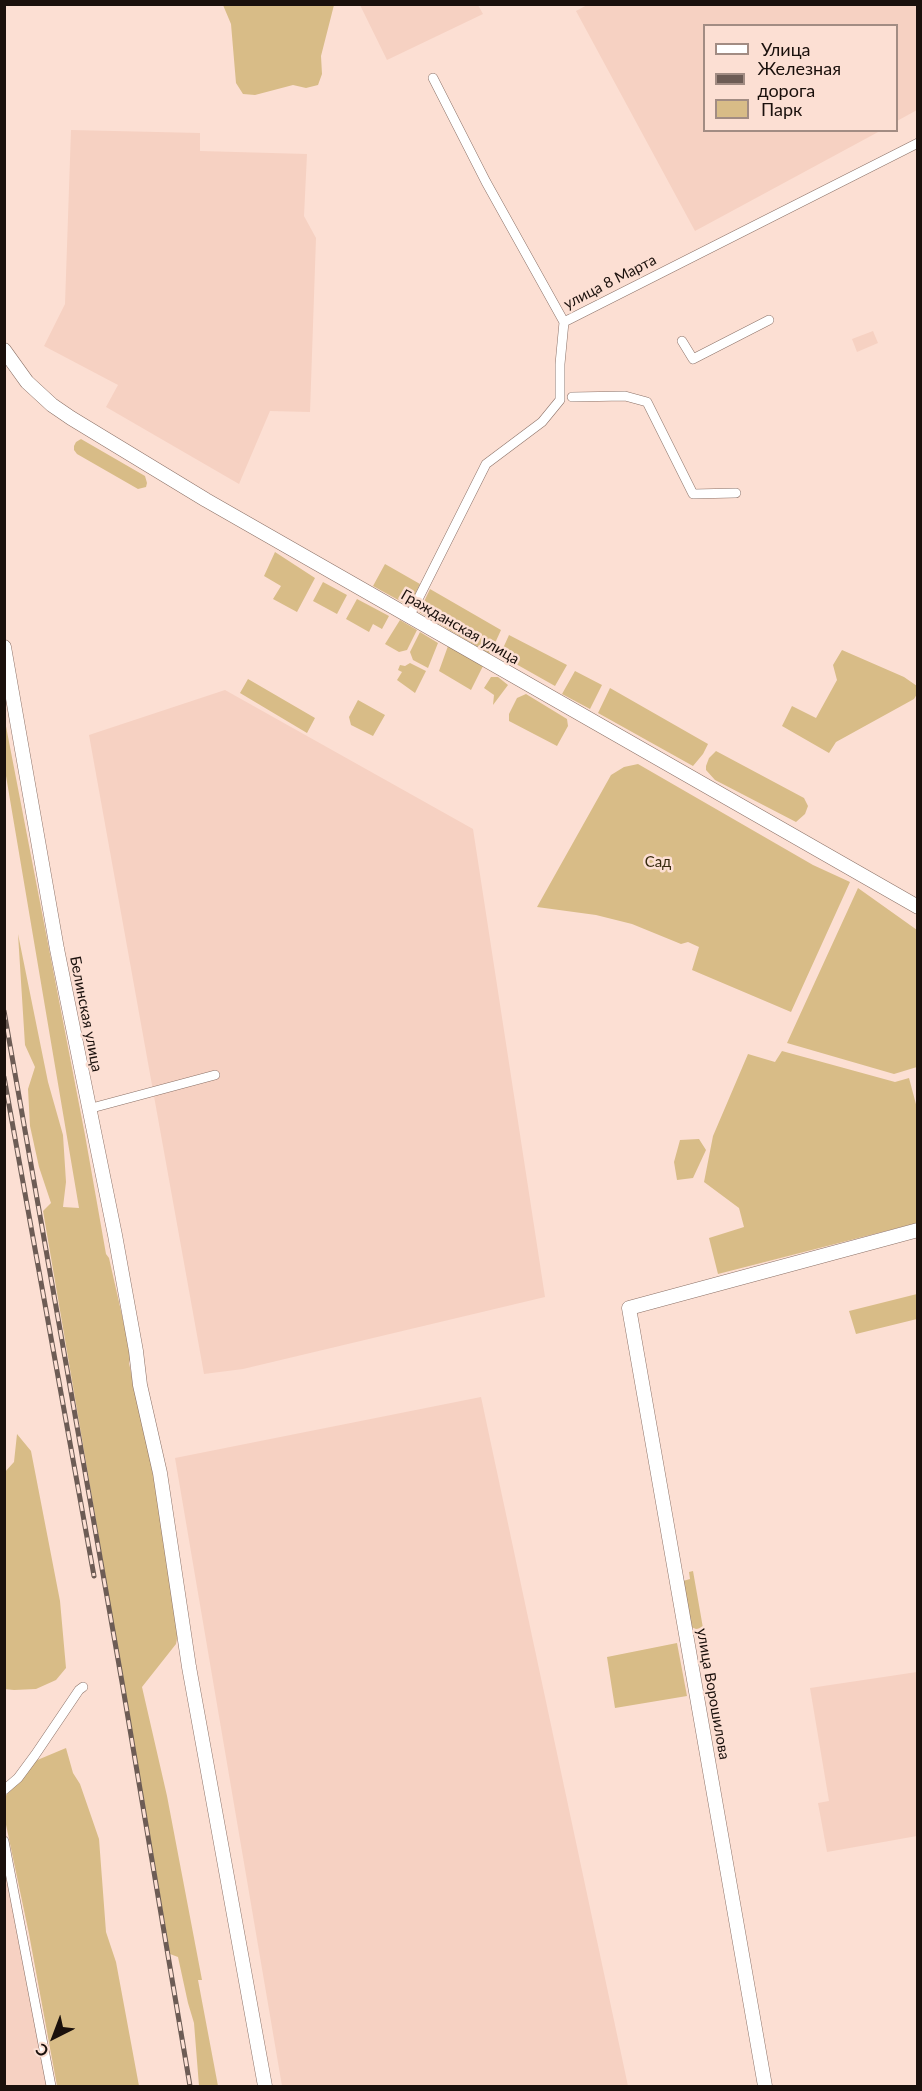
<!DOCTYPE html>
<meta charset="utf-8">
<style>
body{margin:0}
#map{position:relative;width:922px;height:2091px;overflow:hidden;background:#fcdfd3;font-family:Lato,sans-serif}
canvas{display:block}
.frame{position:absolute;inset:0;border:6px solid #1a100c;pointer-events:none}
.legend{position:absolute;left:703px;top:24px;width:195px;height:108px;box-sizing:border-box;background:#fcdfd3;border:2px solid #a28c83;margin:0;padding:8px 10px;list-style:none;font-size:18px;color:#1a100c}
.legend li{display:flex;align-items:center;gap:12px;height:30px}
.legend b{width:30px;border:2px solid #a28c83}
.north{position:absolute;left:24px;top:2007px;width:60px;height:60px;-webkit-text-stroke:4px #fcdfd3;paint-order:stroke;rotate:222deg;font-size:16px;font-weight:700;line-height:24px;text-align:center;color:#1a100c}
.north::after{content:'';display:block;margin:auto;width:21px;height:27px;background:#1a100c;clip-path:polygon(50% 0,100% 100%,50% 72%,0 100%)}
</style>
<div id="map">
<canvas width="922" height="2091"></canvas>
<div class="frame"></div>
<ul class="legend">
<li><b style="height:8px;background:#fff"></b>Улица</li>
<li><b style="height:8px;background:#6d5c55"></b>Железная дорога</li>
<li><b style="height:16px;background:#d8bc87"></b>Парк</li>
</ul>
<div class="north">С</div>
</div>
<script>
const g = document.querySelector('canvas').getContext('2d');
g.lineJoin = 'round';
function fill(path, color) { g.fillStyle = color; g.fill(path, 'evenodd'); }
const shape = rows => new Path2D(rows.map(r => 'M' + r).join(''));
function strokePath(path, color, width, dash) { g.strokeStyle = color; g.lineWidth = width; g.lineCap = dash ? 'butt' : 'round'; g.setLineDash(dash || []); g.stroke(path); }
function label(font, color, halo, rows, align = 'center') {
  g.font = font + ' Lato,sans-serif'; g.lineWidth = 5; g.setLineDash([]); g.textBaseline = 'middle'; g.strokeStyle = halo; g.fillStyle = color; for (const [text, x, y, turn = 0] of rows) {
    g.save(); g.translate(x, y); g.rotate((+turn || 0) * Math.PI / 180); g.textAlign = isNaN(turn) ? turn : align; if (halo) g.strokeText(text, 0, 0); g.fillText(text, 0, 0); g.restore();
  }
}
fill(shape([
 [589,4,917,5,917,110,897,121,896,26,704,26,704,130,880,131,695,231,576,11],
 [360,5,478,5,483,14,387,60],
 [71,130,200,133,200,151,307,154,304,216,316,238,310,412,270,411,239,484,106,407,118,385,44,346,65,304],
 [873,331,878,343,857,352,852,339],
 [225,690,473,829,545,1297,243,1369,204,1374,89,735],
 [481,1397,628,2086,282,2086,175,1458],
 [917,1672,917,1836,827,1852,818,1803,829,1801,810,1688],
 [9,1879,47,2086,5,2086,4,1881]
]), '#f6d1c2');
fill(shape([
 [223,5,334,5,321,56,322,74,318,85,306,88,293,85,255,95,243,94,236,83,231,24],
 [81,439,145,476,147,483,146,487,138,489,77,454,74,450,74,446,76,442],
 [275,552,315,578,297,612,273,599,281,586,264,576],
 [385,564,420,584,409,606,373,586],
 [323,582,347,595,337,614,313,601],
 [430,589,501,630,490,654,419,612],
 [357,599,389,616,382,629,373,624,369,632,346,619],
 [400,620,417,630,407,650,399,652,385,644],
 [420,632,438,643,428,668,413,660,410,652],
 [509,635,567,665,555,686,500,655],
 [448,646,483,666,471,690,439,671],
 [842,650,904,677,917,686,917,694,914,699,836,742,829,753,782,726,792,706,816,718,837,680,833,665],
 [410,663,426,671,415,693,397,680,402,672,398,670,400,665,405,666],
 [575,671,602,685,590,709,562,694],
 [491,677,498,677,508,685,493,705,494,695,484,688],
 [248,679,315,718,307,733,240,693],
 [610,688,708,744,703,754,693,766,598,713],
 [526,694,567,719,568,726,557,746,509,721,509,714,517,698],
 [358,700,385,715,373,736,351,725,349,717],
 [4,716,85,1135,106,1254,109,1258,131,1355,129,1363,164,1525,180,1622,176,1644,142,1687,167,1796,202,1980,198,1980,218,2086,199,2086,194,2023,188,2003,178,1957,170,1954,43,1211,51,1203,39,1167,30,1126,28,1089,35,1067,25,1045,18,934,48,1082,63,1135,66,1182,63,1207,79,1208,5,770],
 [716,751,804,798,808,806,805,814,796,822,715,780,706,770,706,766,709,758],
 [638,764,813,865,850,882,791,1012,692,970,699,947,688,942,681,944,632,924,596,915,537,907,611,775,624,767],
 [858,888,917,930,917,1067,894,1074,787,1043],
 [782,1051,895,1082,909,1078,917,1108,917,1223,718,1274,709,1238,744,1227,739,1208,704,1182,713,1136,748,1054,775,1062],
 [699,1139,706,1150,693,1178,677,1180,674,1162,680,1140],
 [917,1294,917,1319,856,1334,849,1311],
 [17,1434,31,1451,60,1601,66,1668,56,1680,36,1689,14,1690,4,1689,4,1473,14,1462],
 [693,1571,703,1628,696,1629,689,1626,683,1581,690,1579,689,1572],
 [677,1643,687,1696,615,1708,607,1657],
 [66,1748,73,1773,80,1784,99,1839,106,1932,116,1962,139,2086,57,2086,29,1934,5,1820,4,1798,35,1761]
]), '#d8bc87');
const street = shape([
 [433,78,486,182,564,322,918,143],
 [682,341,693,359,769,320],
 [572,397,625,396,647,402,693,494,736,493],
 [409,617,486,464,542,422,560,400,560,364,564,322],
 [88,1109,215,1075],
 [4,1790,18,1778,35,1755,79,1690,83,1687],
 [4,1841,51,2086]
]);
const secondary = shape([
 [4,350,27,382,52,405,71,418,206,500,918,907],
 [4,647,57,949,115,1235,136,1351,140,1385,160,1473,189,1667,265,2086],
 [765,2086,629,1308,918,1230]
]);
strokePath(street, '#8b7167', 10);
strokePath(secondary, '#8b7167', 15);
strokePath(street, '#fff', 9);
strokePath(secondary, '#fff', 14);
const rail = shape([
 [4,1011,122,1682,190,2086],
 [4,1077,94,1576]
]);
strokePath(rail, '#6d5c55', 5);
strokePath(rail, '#fcdfd3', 3, [9]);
label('15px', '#1a100c', '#fcdfd3', [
 ["улица 8 Марта",610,282,-27],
 ["Гражданская улица",460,627,30],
 ["Белинская улица",86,1014,79],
 ["улица Ворошилова",713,1694,80]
]);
label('15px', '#372a0e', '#fcdfd3', [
 ["Сад",658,862]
]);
</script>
